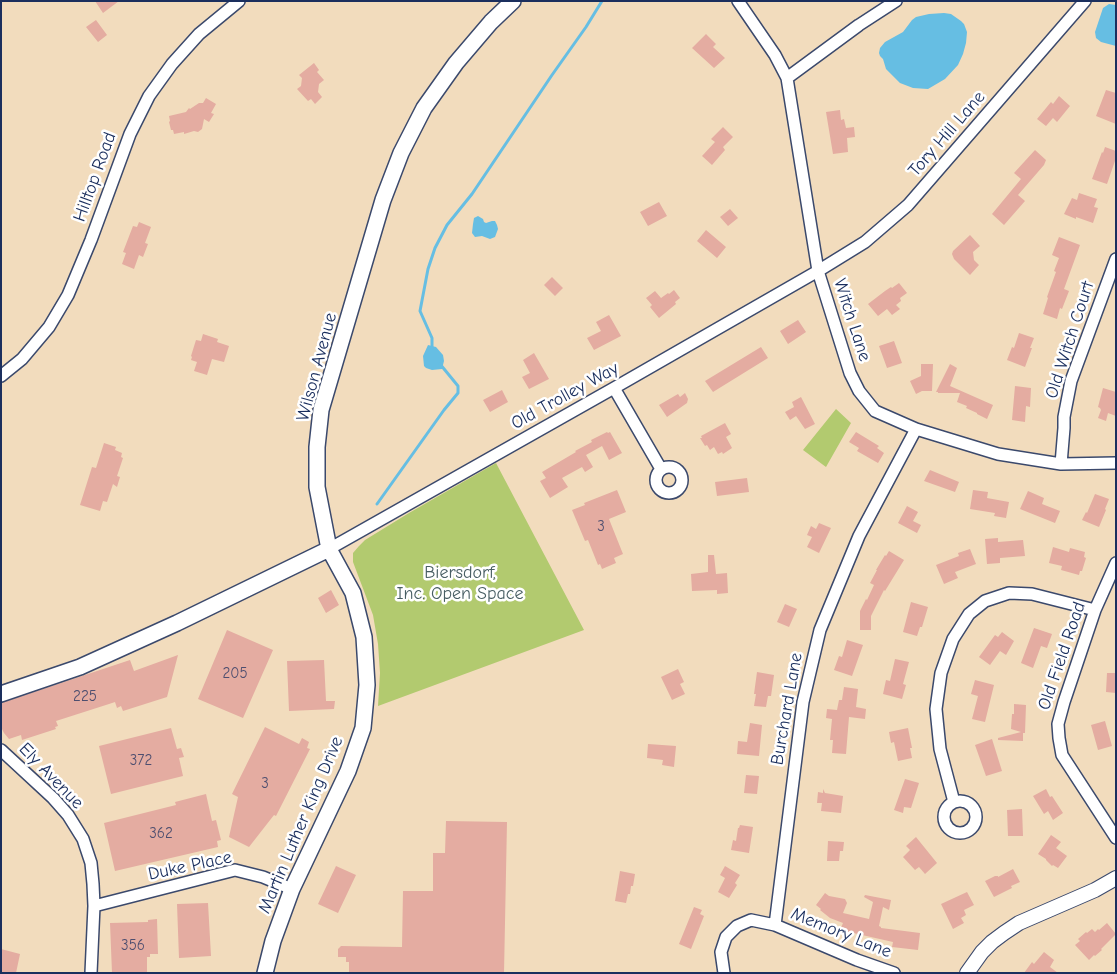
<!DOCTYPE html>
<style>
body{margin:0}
#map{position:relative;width:1117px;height:974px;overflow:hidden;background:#f2dcbd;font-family:"Comic Neue",sans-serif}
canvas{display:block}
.frame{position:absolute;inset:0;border:2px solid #1b2f5e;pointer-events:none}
</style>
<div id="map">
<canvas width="1117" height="974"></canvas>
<div class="frame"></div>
</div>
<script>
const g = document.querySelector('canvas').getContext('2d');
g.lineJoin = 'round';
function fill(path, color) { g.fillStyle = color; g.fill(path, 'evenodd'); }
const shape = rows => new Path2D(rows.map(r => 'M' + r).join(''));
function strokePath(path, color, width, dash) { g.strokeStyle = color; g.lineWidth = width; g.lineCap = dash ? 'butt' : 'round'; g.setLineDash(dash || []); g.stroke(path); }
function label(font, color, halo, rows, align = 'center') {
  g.font = font + ' "Comic Neue",sans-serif'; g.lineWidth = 5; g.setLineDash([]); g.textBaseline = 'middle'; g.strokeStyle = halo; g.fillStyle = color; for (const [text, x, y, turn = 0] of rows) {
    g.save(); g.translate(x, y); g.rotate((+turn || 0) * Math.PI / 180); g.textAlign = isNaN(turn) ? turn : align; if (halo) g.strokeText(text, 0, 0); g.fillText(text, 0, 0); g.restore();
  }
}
fill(shape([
 [836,409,851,423,826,467,803,450],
 [496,463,584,630,378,706,380,673,378,644,373,615,353,562,353,553,359,546,365,540,409,513]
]), '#b2ca6f');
fill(shape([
 [1109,4,1116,5,1116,46,1101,42,1096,38,1095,32,1103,8],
 [944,13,951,14,961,21,964,24,967,32,966,43,963,54,958,65,945,79,928,89,913,88,900,83,886,69,883,59,880,56,879,53,880,48,885,42,903,32,912,20,916,17,929,14],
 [478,216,483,219,484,222,486,223,492,221,495,221,497,225,498,229,495,237,490,239,482,236,475,237,472,233,473,224,474,218],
 [428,345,436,347,443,355,444,361,442,369,432,370,426,368,424,366,423,356]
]), '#66bee3');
strokePath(shape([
 [432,348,432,338,420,311,428,269,435,248,447,225,472,194,552,75,586,27,602,1],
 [377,504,444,410,458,393,458,386,440,364]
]), '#66bee3', 3);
fill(shape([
 [95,1,119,1,103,13],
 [96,20,107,35,98,42,86,27],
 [706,34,716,44,713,47,725,58,714,68,692,48],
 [314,63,319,70,317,72,324,80,319,84,318,92,322,97,315,104,311,99,308,101,297,89,301,86,302,78,299,75],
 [1106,90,1116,93,1116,124,1096,116],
 [1059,96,1070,106,1057,122,1053,118,1046,126,1037,119,1051,102,1053,104],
 [206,98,216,104,211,113,214,114,209,122,204,119,202,129,198,132,194,131,184,134,184,132,174,134,173,130,171,130,169,122,170,121,169,116,186,112,189,108,190,109,199,103,203,103],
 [840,110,841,120,844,119,846,128,854,127,855,137,847,138,848,152,833,154,826,112],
 [723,127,733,137,723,147,725,150,712,165,702,156,715,142,711,139],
 [1105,147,1116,151,1116,158,1107,184,1092,179,1102,152,1103,153],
 [1035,150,1046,160,1044,165,1018,195,1025,201,1004,225,992,214,1021,179,1014,173],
 [1079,193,1097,199,1094,207,1098,208,1093,223,1076,217,1076,219,1064,214,1072,198,1077,200],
 [659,202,667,216,648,226,640,212],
 [730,209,738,218,728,226,720,217],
 [139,222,151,227,145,243,148,244,143,257,139,255,134,269,122,264,126,253,123,252,133,226,137,227],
 [706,230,726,247,717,258,697,241],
 [970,235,980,246,973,252,974,260,979,265,970,275,954,259,952,254,953,251],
 [1059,237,1080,245,1064,289,1069,291,1062,309,1060,308,1057,319,1043,314,1048,298,1047,297,1056,272,1054,271,1059,258,1052,255],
 [552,277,563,288,555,296,544,285],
 [899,283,907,293,900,298,901,301,896,305,900,309,892,315,887,309,878,316,868,304,885,291,891,287,892,288],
 [674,290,680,298,675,302,676,304,659,318,650,307,652,305,646,298,655,291,661,298,668,293,669,294],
 [609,315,621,336,594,350,587,338,601,331,596,322],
 [798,320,806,332,788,344,780,331],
 [1019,333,1034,338,1030,348,1032,348,1025,367,1007,360,1012,347,1014,348],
 [203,334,218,339,217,342,229,346,224,362,212,359,207,375,194,371,197,362,191,360,192,357,191,356,196,340,201,341],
 [894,341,902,363,887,368,879,346],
 [761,347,768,358,713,392,705,381],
 [534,353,549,379,529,389,522,377,530,373,523,360],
 [921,364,933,364,932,391,922,391,916,394,910,381,921,376],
 [950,364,957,368,950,386,993,405,987,419,977,414,977,413,966,408,967,406,957,402,960,393,938,393,938,392,936,392],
 [1015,386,1031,388,1030,407,1026,406,1025,422,1012,420],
 [1103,388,1116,392,1116,416,1108,413,1106,421,1098,418,1101,410,1100,408,1098,407],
 [502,390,508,402,490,412,483,400],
 [685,393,688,399,687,403,667,417,659,405,678,394,680,397],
 [801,397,815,424,805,429,796,416,790,420,785,412,794,407,792,402],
 [725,423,731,434,726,437,732,448,723,454,722,452,718,454,714,447,710,450,707,445,705,446,700,438,702,438,701,436],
 [607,432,608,433,610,432,622,453,609,460,602,446,586,455,593,467,585,472,582,467,562,478,568,487,550,498,540,481,546,478,542,472,576,452,575,451,592,442,591,440],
 [856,432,879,446,877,448,884,453,878,463,857,451,859,448,849,442],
 [104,443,116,447,115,450,122,453,121,457,123,458,117,476,120,477,117,487,113,484,107,502,103,501,100,511,80,505,92,467,96,468],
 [930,470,959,482,955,492,924,481],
 [747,478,749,492,717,496,715,482],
 [617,490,626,512,609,519,623,554,614,558,616,563,602,569,600,564,598,565,588,540,585,541,572,510,585,505,584,503],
 [973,490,988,492,987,498,1009,502,1006,518,994,516,995,513,970,509],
 [1028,491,1044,498,1042,504,1060,511,1055,523,1020,509],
 [1095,494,1109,499,1105,509,1106,510,1099,527,1082,520,1086,512,1087,513],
 [907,506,918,512,913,521,921,525,917,533,898,523],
 [819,523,831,528,819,553,807,547,812,537,807,535,811,526,816,529],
 [998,538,998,542,1023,540,1025,556,1000,558,1000,563,987,564,985,539],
 [1053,547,1069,552,1070,548,1085,552,1084,557,1086,558,1082,571,1080,571,1079,575,1061,570,1062,566,1049,563],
 [970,549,976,564,955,572,958,578,944,584,936,565,959,556,958,553],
 [889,551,904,560,885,591,884,590,871,616,871,630,860,630,860,611,866,599,867,600,874,585,870,583,877,570,876,570,885,555,886,556],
 [708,555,714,555,716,574,727,573,728,593,717,594,717,590,692,591,691,574,708,572],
 [331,590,339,605,326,613,318,598],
 [911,602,928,607,922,627,920,627,917,636,903,632],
 [785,604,797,609,789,627,777,622],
 [1034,628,1052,634,1047,648,1041,646,1033,668,1021,663],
 [227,630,273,650,243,718,198,699],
 [1002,632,1014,641,1006,655,1000,651,990,665,979,657,995,635,998,637],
 [847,640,863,645,852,676,834,670,839,656,842,657],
 [178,655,167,697,123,711,121,706,117,708,115,702,109,704,56,721,58,726,55,727,56,729,22,740,21,735,9,739,4,733,1,727,1,703,130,660,134,671],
 [895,659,909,662,903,684,906,685,902,699,883,694,886,680,890,681],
 [324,660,326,701,335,701,334,709,289,711,287,661],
 [678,669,684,682,680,684,685,694,672,700,661,677],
 [757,672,774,675,771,696,768,696,766,707,754,706,756,694,754,694],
 [1107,673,1116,673,1116,693,1106,692],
 [975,680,994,685,985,722,972,719,978,696,971,694],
 [844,687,858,689,856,707,866,709,865,719,849,717,846,754,832,753,833,740,830,740,832,719,826,718,827,709,837,710,839,700,842,700],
 [1014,704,1026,705,1025,733,1023,733,1023,741,998,740,998,738,1021,732,1011,729,1012,714,1014,714],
 [1105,721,1112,746,1098,750,1091,725],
 [750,723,762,725,759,756,737,754,738,741,747,742],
 [265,727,299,744,302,738,309,742,307,748,310,749,276,816,274,815,249,847,229,837,238,797,232,794],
 [171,728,177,749,181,748,184,757,179,758,183,776,111,794,99,746],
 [908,728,912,748,910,748,912,758,898,761,894,742,891,743,889,732],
 [992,739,1002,771,986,776,975,745],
 [648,744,676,746,674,767,662,765,663,760,647,758],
 [746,775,759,776,757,794,744,793],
 [905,779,919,783,911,808,904,807,903,813,894,810],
 [823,789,825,793,843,796,841,813,821,811,822,803,817,803,818,792,823,793],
 [1046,789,1050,797,1052,796,1063,813,1053,820,1048,811,1044,814,1033,796],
 [206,794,212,821,216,820,221,840,217,841,218,847,115,871,104,823,176,805,175,802],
 [1022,809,1023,836,1008,836,1007,810],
 [446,821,507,822,504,973,349,973,349,962,346,962,346,957,338,957,338,949,341,946,402,947,403,891,433,891,433,853,445,853],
 [740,825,753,827,749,853,731,850,733,840,736,841,738,828,739,828],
 [1051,835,1061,842,1056,848,1067,856,1058,868,1053,865,1052,866,1046,860,1046,859,1038,854],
 [916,837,937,863,925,874,919,867,915,870,903,857,910,850,906,846],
 [828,841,844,842,843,851,840,851,839,861,827,861],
 [336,866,356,875,338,913,318,904],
 [725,866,740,875,735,883,737,885,729,898,718,892,725,878,720,875],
 [1013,869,1020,882,1011,886,1012,888,994,897,985,881,995,876,998,876,998,877],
 [620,871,635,874,633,886,631,886,630,894,628,894,626,903,615,901],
 [967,892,974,905,964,910,966,915,961,918,964,923,953,929,941,904],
 [825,893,829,896,845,899,847,903,843,913,869,919,873,902,864,897,865,895,891,900,889,910,883,907,879,926,881,927,881,928,920,933,918,950,892,947,893,942,840,930,843,923,830,918,820,910,821,909,816,905],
 [208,903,211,956,179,958,177,904],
 [694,907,702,910,700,914,704,916,691,949,679,944],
 [157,919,158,954,150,954,150,957,147,957,147,973,112,973,110,923,148,922,148,920],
 [1107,923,1116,934,1101,949,1102,950,1095,956,1094,955,1089,960,1075,945,1080,941,1078,939,1086,932,1087,933,1092,929,1095,932,1098,929,1099,930],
 [1,949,20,954,16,973,1,973],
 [1044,952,1054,960,1050,967,1058,973,1024,973,1032,962,1034,964]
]), '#e4aca1');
const minor = shape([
 [738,1,775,55,787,78,818,271,850,373,859,391,875,411,916,429,998,454,1061,464,1116,463],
 [787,78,859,25,896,1],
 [1,376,22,359,49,327,68,295,91,240,130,134,149,96,172,64,199,34,239,1],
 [614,388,661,469],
 [1061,464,1064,428,1064,417,1071,381,1116,259],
 '656 480a13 13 0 1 1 26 0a13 13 0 1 1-26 0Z',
 [329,549,614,388,818,271,865,242,908,205,1085,1],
 [1116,563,1095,610,1064,702,1058,724,1059,738,1062,755,1116,838],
 [1,750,53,798,68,815,83,839,91,863,93,884,94,906,91,973],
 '944 817a16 16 0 1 1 32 0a16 16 0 1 1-32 0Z',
 [954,802,940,749,936,709,941,673,953,639,969,614,985,601,1009,593,1032,594,1095,610],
 [94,906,235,870,263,877,292,889],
 [775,925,803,702,820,630,859,536,916,429],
 [724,973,721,952,726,937,737,926,751,920,775,925,857,960,894,973]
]);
const tertiary = shape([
 [967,973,982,952,992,942,1004,933,1019,923,1095,890,1116,878]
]);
const secondary = shape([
 [1,694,80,667,177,623,329,549],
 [265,973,273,941,292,889,348,771,363,728,367,685,364,637,353,593,329,549,317,487,317,447,321,410,383,200,401,153,424,108,456,63,491,22,513,1]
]);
strokePath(minor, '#3b496c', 14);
strokePath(tertiary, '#3b496c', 16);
strokePath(secondary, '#3b496c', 18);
strokePath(minor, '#fff', 11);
strokePath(tertiary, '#fff', 14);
strokePath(secondary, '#fff', 15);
label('15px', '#4d4e6f', null, [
 ["3",601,527],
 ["205",235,674],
 ["225",85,697],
 ["372",141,761],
 ["3",265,784],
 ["362",161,834],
 ["356",133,946]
]);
label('18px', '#1b2f5e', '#fff', [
 ["Tory Hill Lane",947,134,-49],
 ["Hilltop Road",95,177,-70],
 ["Witch Lane",852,320,72],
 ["Old Witch Court",1070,340,-72],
 ["Wilson Avenue",317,367,-75],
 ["Old Trolley Way",565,396,-29],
 ["Old Field Road",1062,656,-71],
 ["Burchard Lane",787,709,-80],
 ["Ely Avenue",51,776,46],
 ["Martin Luther King Drive",301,825,-67],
 ["Duke Place",190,866,-12],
 ["Memory Lane",841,933,22]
]);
label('18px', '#485e63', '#fff', [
 ["Biersdorf,",460,573],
 ["Inc. Open Space",460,594]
]);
</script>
